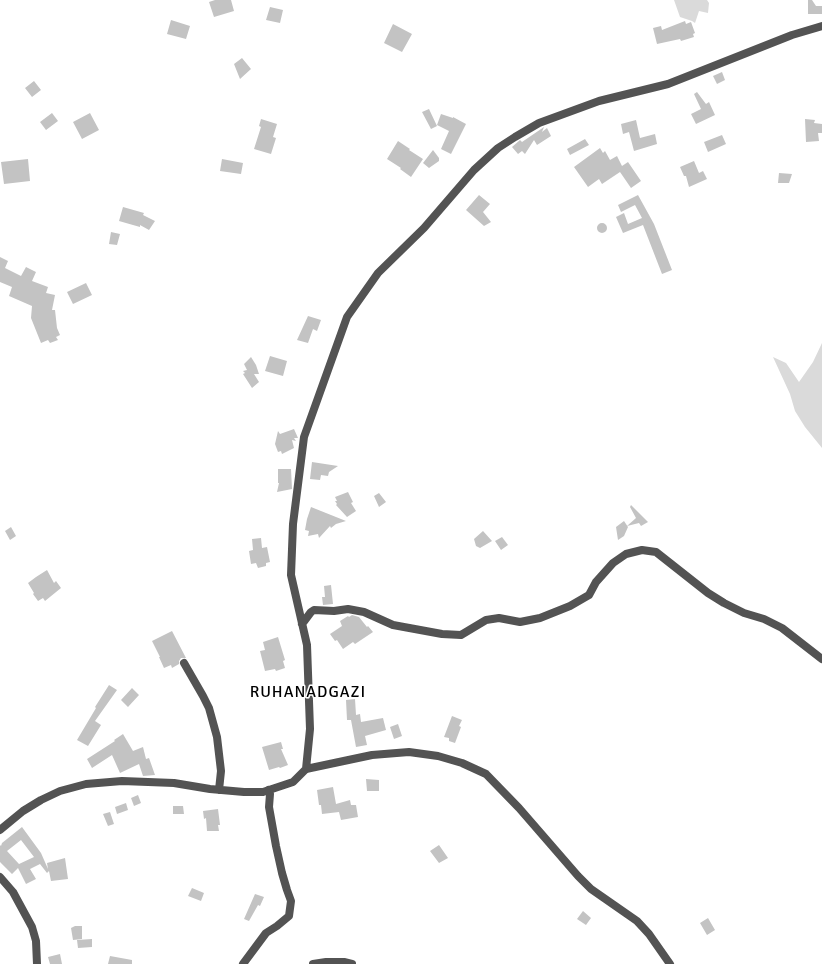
<!DOCTYPE html>
<style>
body{margin:0}
canvas{display:block;background:#fff}
</style>
<canvas width="822" height="964"></canvas>
<script>
const g = document.querySelector('canvas').getContext('2d');
g.lineJoin = 'round';
function fill(path, color) { g.fillStyle = color; g.fill(path, 'evenodd'); }
const shape = rows => new Path2D(rows.map(r => 'M' + r).join(''));
function strokePath(path, color, width, dash) { g.strokeStyle = color; g.lineWidth = width; g.lineCap = dash ? 'butt' : 'round'; g.setLineDash(dash || []); g.stroke(path); }
function label(font, color, halo, rows, align = 'center') {
  g.font = font + ' Signika,sans-serif'; g.lineWidth = 3; g.setLineDash([]); g.textBaseline = 'middle'; g.strokeStyle = halo; g.fillStyle = color; for (const [text, x, y, turn = 0] of rows) {
    g.save(); g.translate(x, y); g.rotate((+turn || 0) * Math.PI / 180); g.textAlign = isNaN(turn) ? turn : align; if (halo) g.strokeText(text, 0, 0); g.fillText(text, 0, 0); g.restore();
  }
}
fill(shape([
 [674,0,707,0,709,3,708,13,699,11,695,23,692,21,680,17],
 [822,343,822,448,805,427,795,411,790,394,773,357,786,363,799,382,813,362]
]), '#dadada');
fill(shape([
 [215,0,231,0,234,11,214,17,209,2],
 [808,0,812,0,816,6,822,6,822,14,808,14],
 [270,7,283,10,280,23,266,20],
 [171,20,190,26,186,39,167,34],
 [685,21,686,24,691,22,695,33,693,34,694,37,681,41,680,39,657,44,653,28,661,26,662,30],
 [393,24,412,34,402,52,384,43],
 [242,58,251,69,240,79,234,64],
 [722,72,725,80,717,84,713,76],
 [34,81,41,90,32,97,25,88],
 [697,92,706,104,709,102,715,115,696,124,691,114,701,109,694,94],
 [429,109,437,126,431,129,422,112],
 [52,113,58,121,46,130,40,122],
 [90,113,99,130,82,139,73,122],
 [441,114,453,118,453,117,466,124,451,154,441,149,449,131,437,125],
 [261,119,277,124,273,137,276,138,271,154,254,149,261,127,259,126],
 [805,119,815,120,814,123,822,124,822,133,818,133,819,141,806,142],
 [636,120,640,138,655,134,657,144,634,151,629,132,623,134,621,124],
 [544,127,542,132,547,128,551,136,537,145,534,140,525,154,522,151,518,154,512,147,520,140,522,142],
 [722,135,726,144,708,152,704,142],
 [585,139,589,145,570,155,567,149],
 [398,141,410,149,409,150,423,159,411,177,400,169,401,168,387,159],
 [600,148,603,153,605,151,610,160,617,156,622,166,628,162,641,181,631,188,620,172,602,184,599,179,588,187,574,167],
 [433,150,439,158,439,161,429,168,423,163],
 [28,159,30,181,4,184,1,162],
 [222,159,243,163,241,174,220,171],
 [694,161,699,173,703,171,707,179,689,187,686,176,684,176,680,167],
 [779,173,792,174,789,183,778,183],
 [479,195,490,204,483,212,491,222,484,226,466,210],
 [638,195,654,224,672,270,662,274,643,225,623,233,616,217,624,213,628,224,642,218,635,205,621,212,618,205],
 [123,207,144,213,143,215,155,221,149,230,140,225,140,227,119,221],
 '597 228a5 5 0 1 1 10 0a5 5 0 1 1-10 0Z',
 [111,232,120,234,117,245,109,244],
 [0,257,8,261,5,268,21,276,26,267,36,272,32,281,48,287,46,293,55,295,52,310,55,310,57,328,60,335,56,337,58,340,50,343,48,340,41,343,31,318,32,306,9,296,12,287,0,282],
 [86,283,92,295,73,304,67,292],
 [308,316,321,320,317,331,313,329,308,343,297,340],
 [270,356,287,361,283,376,265,371],
 [251,357,256,365,259,374,254,374,259,382,252,388,243,374,245,373,243,371,247,370,244,364],
 [294,429,298,438,294,438,296,441,292,440,294,448,282,454,281,451,278,452,275,444,278,431,280,434],
 [312,462,338,466,329,472,328,476,321,475,320,480,310,479],
 [278,469,291,469,292,489,277,492,279,483,278,483],
 [348,492,353,502,351,503,356,511,347,517,336,505,337,504,335,501,337,501,335,497],
 [379,493,386,502,379,507,374,496],
 [631,505,648,522,641,526,639,523,627,526,636,518,630,507],
 [311,507,346,521,336,524,331,528,330,526,319,538,318,534,308,536,309,531,305,530,307,519],
 [624,521,628,527,624,536,618,540,616,527],
 [11,527,16,536,10,540,5,531],
 [483,531,492,541,480,548,476,546,474,539],
 [502,537,508,545,501,550,495,541],
 [261,538,262,548,267,547,270,562,266,563,266,566,258,568,256,563,251,564,249,551,253,550,252,539],
 [47,570,54,583,56,581,61,588,45,601,43,598,38,601,33,594,34,593,28,583,36,577],
 [331,585,333,604,323,605,322,597,325,597,324,586],
 [352,615,359,617,367,627,368,626,373,632,355,644,353,642,343,649,337,640,335,641,330,634,342,626,340,621,348,616,349,617],
 [172,631,186,658,181,658,179,661,179,664,172,668,171,665,164,668,159,657,160,657,152,641],
 [278,637,285,660,283,661,285,668,276,671,275,669,265,671,260,651,265,650,263,642],
 [109,685,117,690,95,721,101,725,88,746,77,740,96,708,95,707],
 [132,688,139,695,128,707,121,700],
 [355,699,356,715,360,714,361,722,383,718,386,730,365,736,367,745,356,747,351,720,347,720,346,700],
 [452,716,462,720,459,726,461,727,455,743,449,741,449,738,444,737],
 [398,724,402,736,394,739,390,727],
 [123,734,133,751,143,747,146,759,149,758,155,775,143,776,139,764,120,773,112,755,92,768,87,759,115,741,114,740],
 [281,742,283,749,281,749,288,765,280,768,279,767,269,770,262,747],
 [366,779,379,780,379,791,367,791],
 [333,787,336,804,350,800,351,805,356,805,358,817,341,820,339,812,322,814,321,805,319,805,317,790],
 [138,795,141,803,134,806,131,798],
 [126,803,128,810,117,814,115,807],
 [173,806,183,806,184,814,173,814],
 [218,809,220,825,218,825,219,831,207,831,206,818,204,819,203,811],
 [110,812,114,824,108,826,103,814],
 [22,827,41,853,48,869,47,863,65,858,68,879,51,881,49,871,47,873,40,864,30,869,36,879,26,884,18,868,12,874,0,862,0,845,1,846,2,843],
 [21,840,34,857,19,864,7,851],
 [439,845,448,858,439,863,430,851],
 [192,888,204,893,201,901,188,896],
 [255,894,264,897,260,906,258,905,249,921,244,919],
 [583,911,591,918,586,925,577,919],
 [708,918,715,930,707,935,700,923],
 [75,926,82,926,82,939,73,940,71,928],
 [92,939,92,947,78,948,77,940],
 [60,954,62,964,50,964,48,957],
 [110,956,132,960,132,964,108,964]
]), '#c3c3c3');
strokePath(shape([
 [302,624,311,612,314,610,334,611,348,609,364,612,393,625,442,634,461,635,486,620,499,618,520,622,540,618,570,606,589,595,596,582,613,563,626,554,642,550,656,552,708,593,724,603,744,613,764,619,782,628,822,659],
 [184,663,203,696,209,708,217,737,221,771,219,790],
 [306,769,310,729,307,645,291,575,293,524,304,437,347,317,378,273,424,228,474,170,498,148,515,137,539,123,599,101,668,84,792,35,822,26],
 [0,830,23,811,41,800,60,791,86,784,122,781,174,783,210,789,244,792,263,792,293,782,306,769,372,755,409,752,438,756,462,763,486,774,519,808,578,876,591,889,637,921,649,934,670,964],
 [243,964,266,933,277,926,289,916,291,901,287,890,282,873,276,846,269,807,270,794,268,790],
 [313,964,326,962,344,962,352,964]
]), '#535353', 8);
strokePath(shape([
 [0,877,13,892,32,927,36,941,37,964]
]), '#535353', 8);
g.letterSpacing = '1px';
label('16px', '#000', '#fff', [
 ["RUHANADGAZI",308,693]
]);
g.letterSpacing = '0px';
</script>
